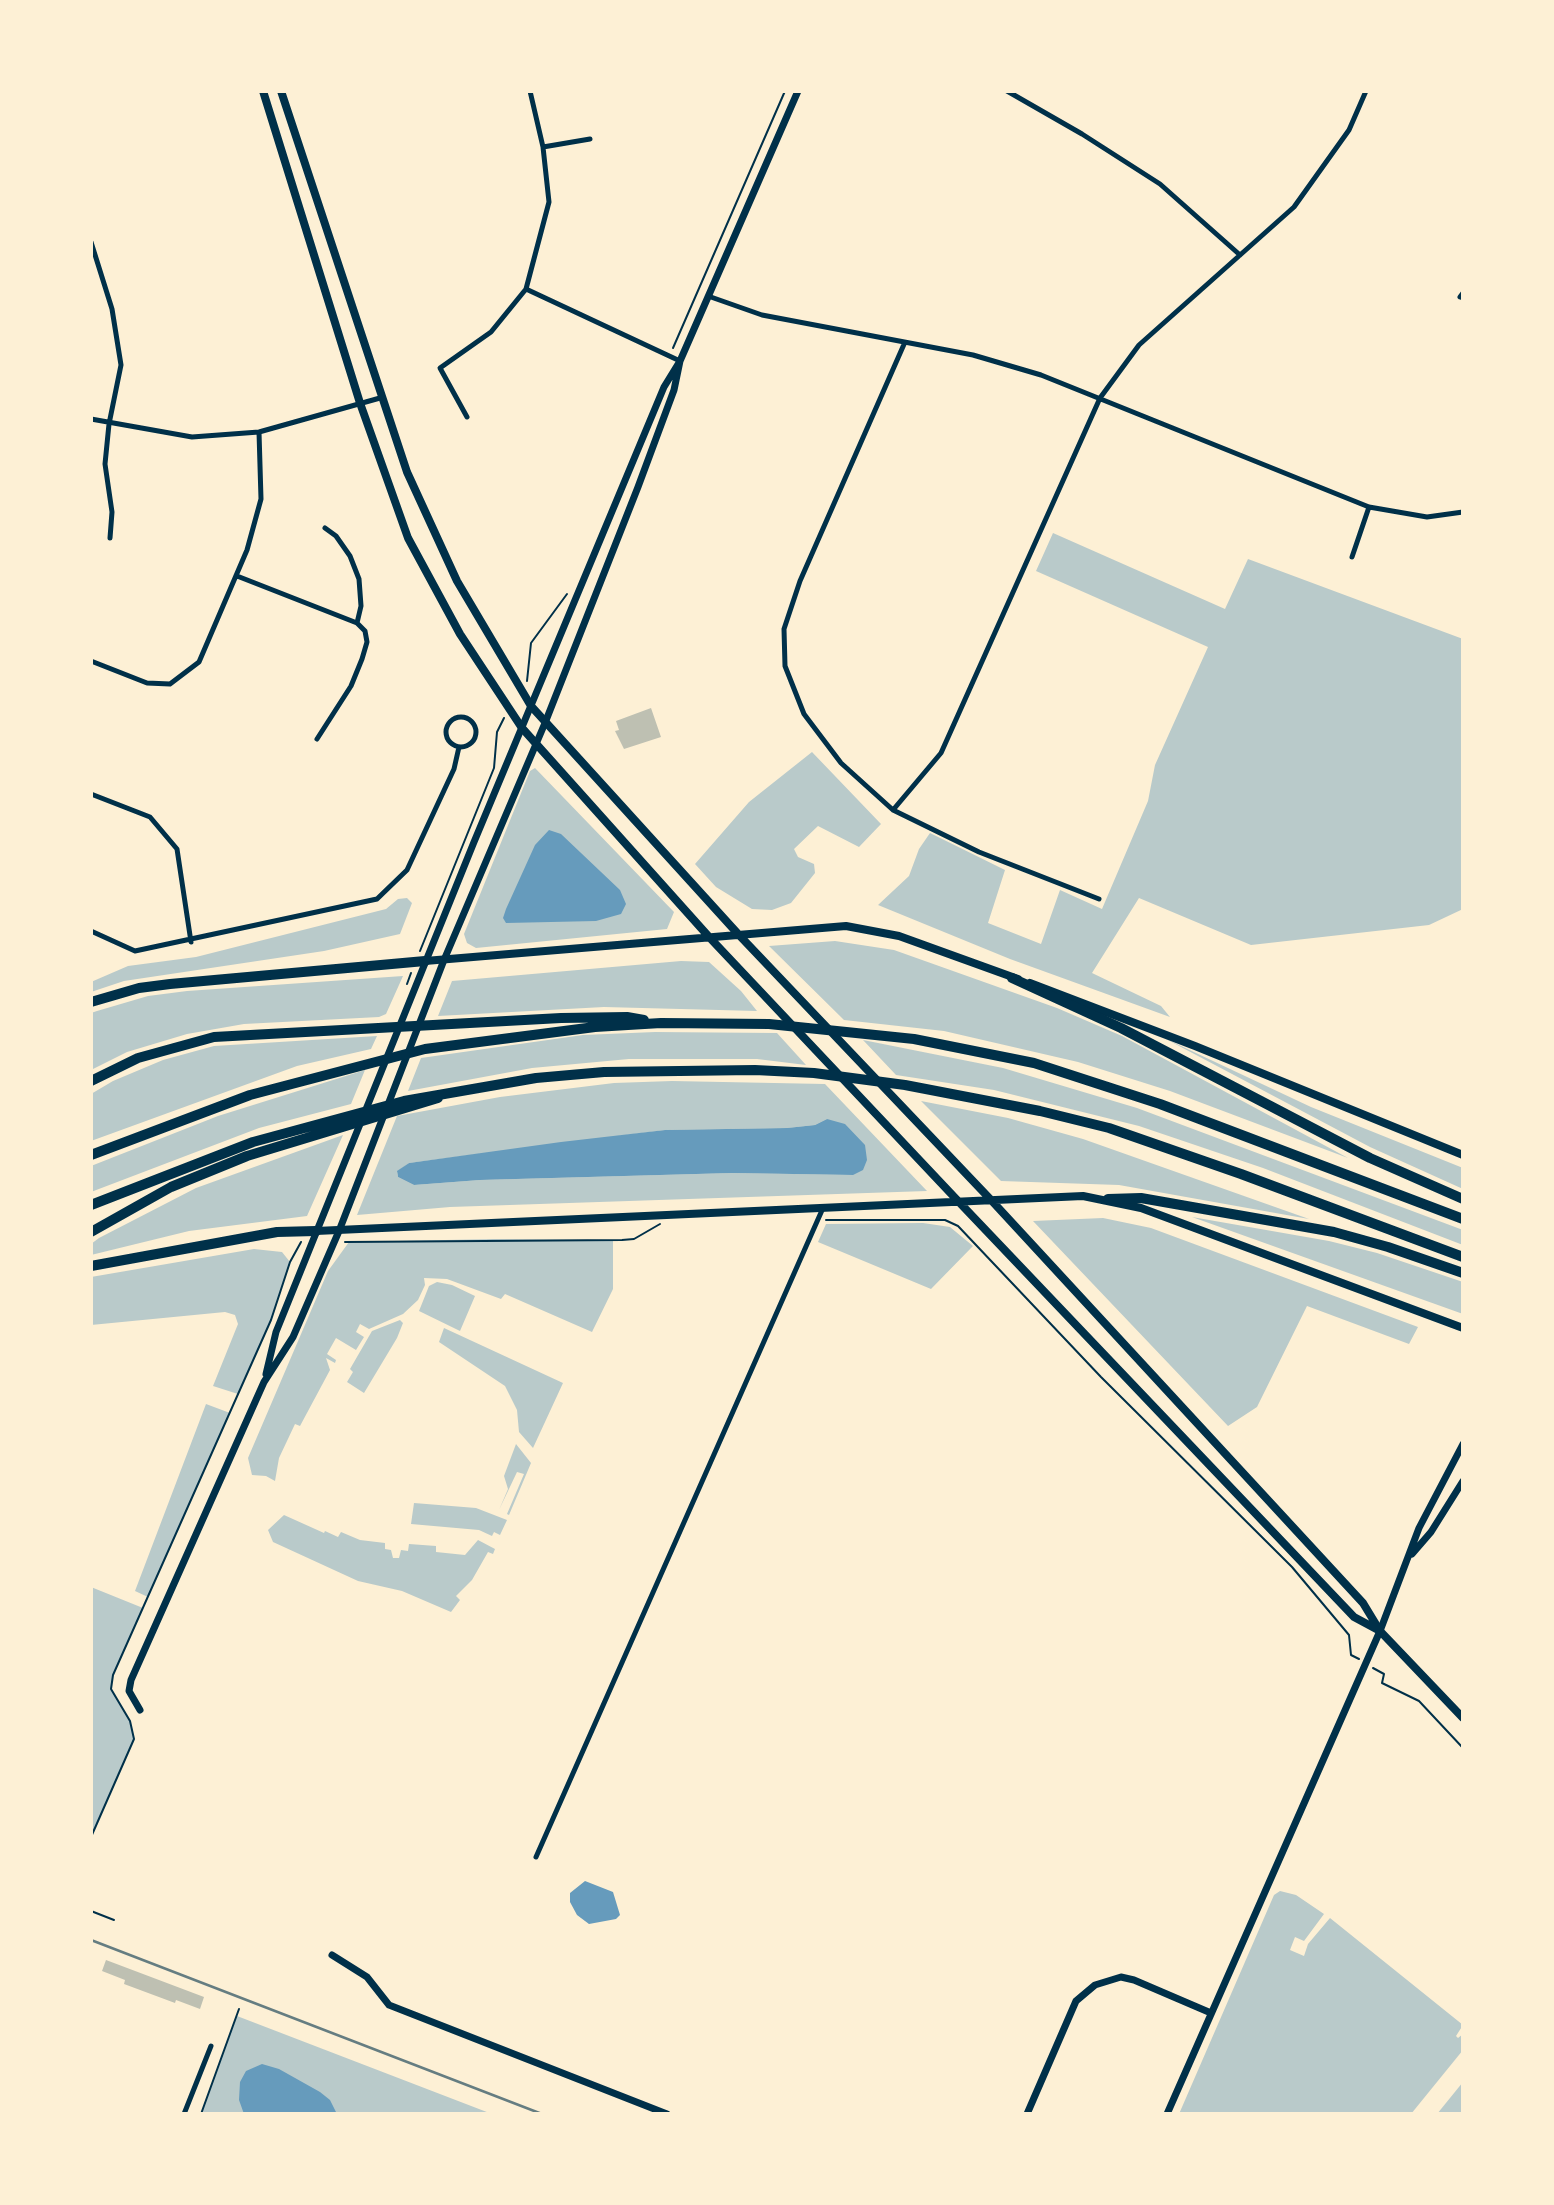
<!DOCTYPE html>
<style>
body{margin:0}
#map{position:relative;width:1554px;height:2205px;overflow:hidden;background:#fdf0d5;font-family:Barlow,sans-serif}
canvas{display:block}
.frame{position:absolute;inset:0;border:93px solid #fdf0d5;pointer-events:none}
</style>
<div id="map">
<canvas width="1554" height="2205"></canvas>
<div class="frame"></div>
</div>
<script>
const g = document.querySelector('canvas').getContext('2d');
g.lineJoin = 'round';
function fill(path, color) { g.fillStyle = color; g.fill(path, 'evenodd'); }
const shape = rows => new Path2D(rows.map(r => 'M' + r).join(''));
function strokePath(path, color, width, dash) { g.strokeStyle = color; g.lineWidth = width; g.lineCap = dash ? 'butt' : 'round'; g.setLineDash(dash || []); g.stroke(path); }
fill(shape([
 [1053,533,1225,609,1248,559,1463,639,1463,909,1429,925,1251,945,1139,898,1092,973,1161,1006,1170,1017,1010,959,878,905,909,876,919,849,930,833,1005,870,988,923,1041,944,1060,890,1102,909,1148,801,1155,765,1208,647,1036,571],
 [812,752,881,824,859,847,818,826,794,849,798,857,814,864,815,873,791,903,772,910,752,909,716,887,695,864,749,802],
 [535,768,674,912,667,929,476,948,467,943,464,934,530,771],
 [407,898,412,903,400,934,324,951,124,981,91,992,91,982,128,966,196,957,386,909,398,899],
 [835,941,894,950,1057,1008,1122,1036,1348,1158,1170,1091,1078,1062,944,1031,844,1020,769,946],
 [681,961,709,962,741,991,757,1011,604,1007,438,1016,452,981],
 [403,976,386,1014,379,1017,244,1024,187,1034,127,1052,91,1070,91,1013,97,1011,148,996,187,991],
 [655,1032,777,1033,806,1065,757,1059,629,1059,532,1068,408,1091,421,1058,583,1035],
 [377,1036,371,1049,297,1066,91,1141,91,1094,113,1081,163,1060,214,1046],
 [1164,1038,1311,1107,1463,1168,1463,1189,1370,1147],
 [863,1040,1003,1068,1137,1108,1463,1230,1463,1245,1263,1168,1139,1126,994,1090,896,1075],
 [365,1070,351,1104,259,1128,91,1192,91,1166,218,1116],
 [672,1081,825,1084,927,1191,450,1207,357,1215,397,1116,500,1097,614,1083],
 [827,1119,853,1175,732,1173,480,1180,414,1185,398,1177,397,1172,409,1163,665,1130,787,1128,815,1125],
 [921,1101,1008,1118,1083,1139,1309,1219,1119,1185,1001,1181],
 [343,1135,307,1216,189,1231,91,1255,91,1244,99,1238,196,1188],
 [1192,1217,1329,1241,1377,1253,1463,1282,1463,1314],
 [1103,1218,1151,1228,1418,1327,1409,1344,1307,1306,1257,1407,1228,1426,1033,1221],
 [923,1223,950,1227,973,1246,931,1289,818,1242,826,1224],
 [493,1239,613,1240,613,1289,592,1332,505,1294,501,1299,447,1279,424,1278,425,1285,418,1300,403,1314,369,1329,360,1324,356,1332,364,1337,356,1350,336,1338,327,1354,336,1360,335,1363,326,1358,330,1370,300,1426,295,1424,279,1458,275,1481,266,1476,252,1475,248,1458,328,1271,349,1242],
 [254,1249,282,1252,290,1262,271,1320,238,1394,213,1386,238,1324,235,1315,225,1312,91,1325,91,1277],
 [437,1282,452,1285,475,1296,460,1331,419,1311,429,1286],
 [400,1320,403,1323,397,1338,364,1393,347,1382,353,1372,350,1369,372,1331],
 [444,1328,563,1383,533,1448,519,1432,517,1410,505,1386,439,1342],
 [206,1404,230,1413,148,1597,135,1591],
 [516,1444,531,1463,509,1515,507,1514,524,1474,517,1472,499,1510,508,1489,504,1476],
 [414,1503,476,1508,507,1520,500,1535,494,1532,492,1536,479,1530,411,1524],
 [284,1515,324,1533,325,1531,338,1537,341,1532,360,1540,385,1543,385,1549,391,1550,393,1558,399,1558,401,1550,408,1551,409,1544,436,1546,436,1552,465,1555,478,1540,495,1549,493,1554,488,1552,472,1580,456,1596,460,1600,451,1612,402,1591,358,1581,273,1542,268,1530],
 [91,1587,143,1608,113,1675,111,1689,130,1721,134,1739,91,1837],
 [1280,1891,1296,1895,1324,1914,1304,1941,1295,1937,1290,1950,1304,1956,1308,1944,1330,1918,1463,2025,1456,2036,1458,2038,1463,2034,1463,2050,1411,2114,1179,2114,1274,1895],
 [237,2016,492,2114,201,2114],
 [1463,2082,1463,2114,1437,2114]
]), '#b9caca');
fill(shape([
 [549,830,561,834,620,890,626,904,621,914,596,921,506,923,503,918,506,909,535,845],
 [827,1119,845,1124,865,1145,867,1160,863,1170,853,1175,732,1173,480,1180,414,1185,398,1177,397,1171,409,1163,561,1142,665,1130,787,1128,815,1125],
 [585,1881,613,1892,620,1915,616,1919,589,1924,577,1915,570,1902,570,1893],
 [262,2064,279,2069,320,2092,330,2100,337,2114,244,2114,239,2100,240,2082,246,2071]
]), '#669bbc');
fill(shape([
 [651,708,661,737,624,749,615,731,619,730,616,721],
 [106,1960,204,1997,200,2009,176,2000,175,2003,124,1984,125,1980,102,1971]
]), '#bec0b2');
strokePath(shape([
 [673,348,785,91],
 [527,681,531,643,567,594],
 [420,951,494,768,497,732,504,718],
 [407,984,411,973],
 [826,1220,945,1220,958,1226,1101,1377,1292,1567,1349,1635,1351,1655,1359,1659],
 [345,1242,622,1240,634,1239,660,1224],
 [1373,1668,1384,1674,1382,1683,1419,1701,1463,1748],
 [91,1837,134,1739,130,1721,111,1689,113,1675,271,1320,290,1262,301,1242],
 [91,1911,114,1920],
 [201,2114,239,2009]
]), '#003049', 2);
strokePath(shape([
 [1007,91,1082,134,1160,184,1240,255],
 [543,147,590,139],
 [91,242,112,309,121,365,109,424,105,464,112,512,110,538],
 [526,289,680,361],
 [1463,293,1460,297,1463,298],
 [708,296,762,315,973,355,1041,375,1369,507,1427,517,1463,512],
 [905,342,800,581,784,629,785,666,804,714,841,763,893,810,979,852,1099,899],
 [467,417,440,368,491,332,526,289,549,202,543,147,530,91],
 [91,419,192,437,259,432,380,398],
 [325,528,336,536,350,556,359,579,361,606,357,623],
 [1352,557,1369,507],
 [237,576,357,623,365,631,367,642,362,659,351,686,317,739],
 [91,661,147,683,170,684,199,662,247,550,261,499,259,432],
 '446 732a15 15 0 1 1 30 0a15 15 0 1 1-30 0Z',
 [91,794,150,817,177,849,191,942],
 [893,810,941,753,1100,398,1139,345,1294,207,1349,130,1366,91],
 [91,931,135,951,377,899,407,870,454,769,459,747],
 [536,1857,823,1208],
 [184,2114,211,2046]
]), '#003049', 5);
strokePath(shape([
 [266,1374,276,1332,474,842,664,387,680,361,798,91],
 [1412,1554,1431,1532,1463,1481],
 [140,1710,129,1691,131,1680,264,1382,293,1337,339,1231,444,960,545,723,638,487,674,390,680,361],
 [332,1955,367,1977,389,2005,667,2114],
 [1027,2114,1076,2001,1095,1985,1121,1977,1134,1980,1211,2013],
 [1167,2114,1380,1631,1419,1528,1463,1444]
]), '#003049', 7);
strokePath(shape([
 [263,91,360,403,408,538,460,634,522,728,710,938,958,1201,1354,1617,1380,1631],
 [281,91,407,472,457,581,531,706,739,935,992,1201,1363,1603,1380,1631,1463,1718],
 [425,961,846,926,899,936,1018,979],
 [1030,983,1195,1046,1463,1155],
 [316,1231,1083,1196,1141,1208,1463,1328]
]), '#003049', 8);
strokePath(shape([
 [1012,978,1121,1028,1370,1158,1463,1199],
 [91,1002,139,988,170,984,425,961],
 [91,1081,138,1058,214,1037,561,1018,627,1017,644,1020],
 [91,1155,250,1095,425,1049,595,1027,661,1023,769,1024,914,1039,1034,1063,1160,1104,1463,1219],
 [1108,1199,1141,1198,1334,1232,1388,1247,1463,1273],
 [91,1205,253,1142,404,1101,536,1078,604,1072,755,1070,814,1073,905,1085,1040,1111,1109,1128,1241,1174,1463,1257],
 [91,1232,171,1187,247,1156,438,1098],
 [91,1266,277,1232,316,1231]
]), '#003049', 10);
strokePath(shape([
 [91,1940,542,2114]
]), '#657d81', 2.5);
</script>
